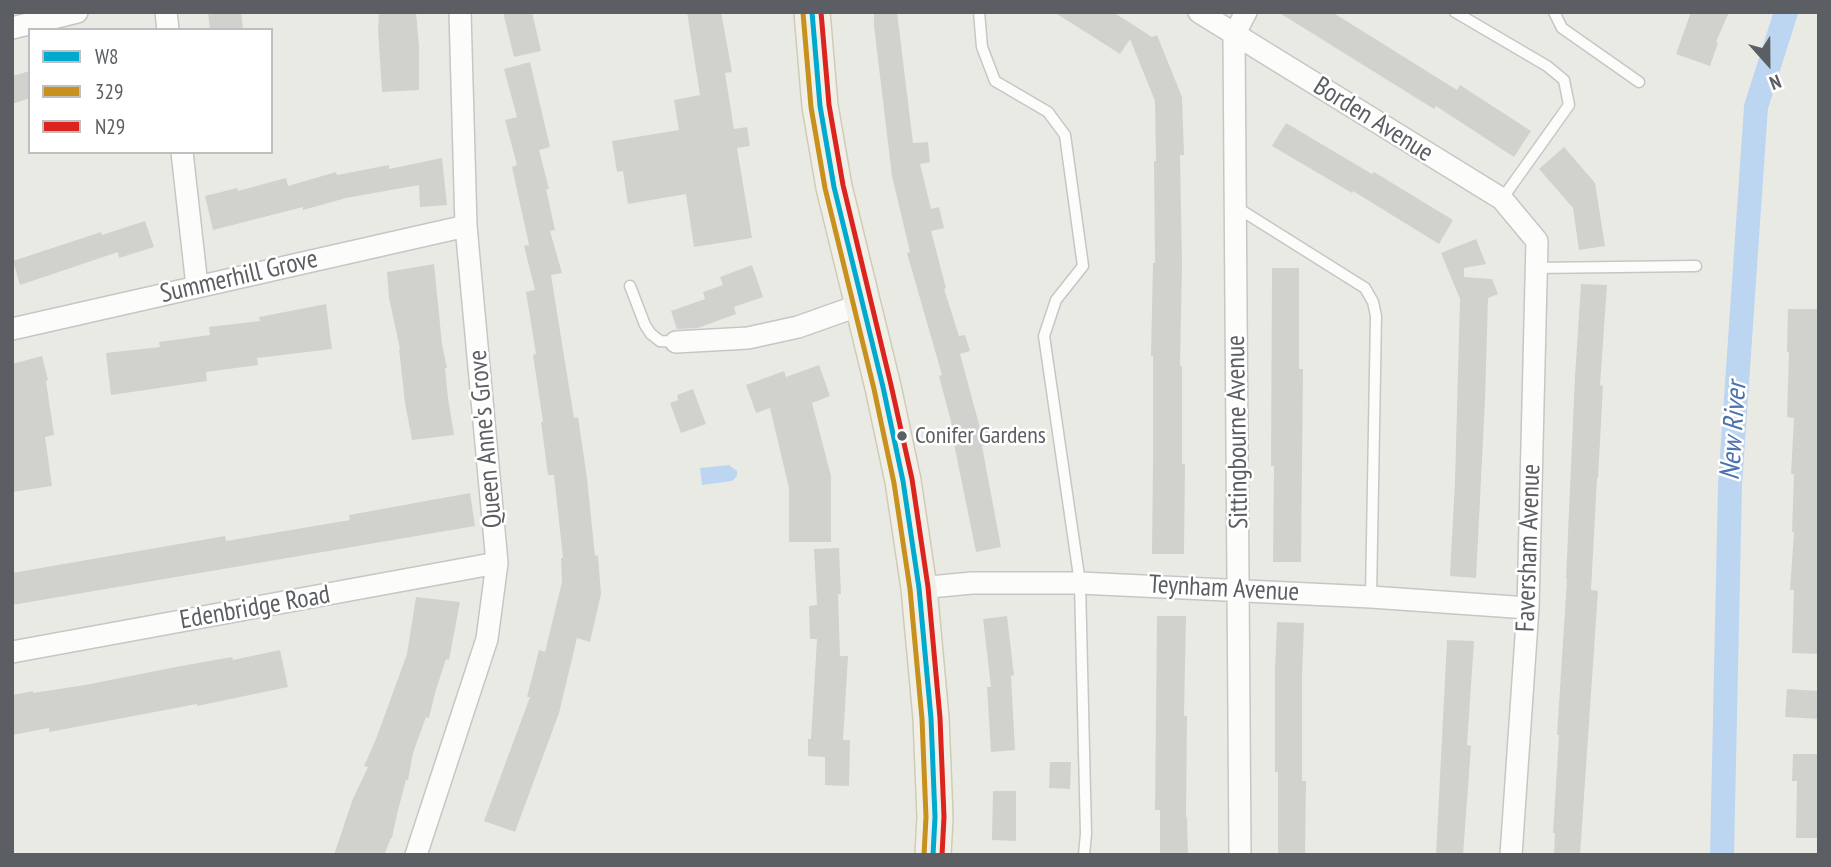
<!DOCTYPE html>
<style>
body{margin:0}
#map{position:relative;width:1831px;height:867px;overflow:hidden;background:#eaeae5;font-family:"PT Sans Narrow",sans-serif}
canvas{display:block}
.frame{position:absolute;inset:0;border:14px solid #5b5e62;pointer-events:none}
.legend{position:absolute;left:28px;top:28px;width:245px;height:126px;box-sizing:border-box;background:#fff;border:2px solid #bdbfc0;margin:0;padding:9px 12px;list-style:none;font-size:21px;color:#5b5e62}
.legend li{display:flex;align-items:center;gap:14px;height:35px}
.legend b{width:35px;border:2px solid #bdbfc0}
.north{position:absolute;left:1733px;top:28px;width:70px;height:70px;-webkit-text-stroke:5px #fff;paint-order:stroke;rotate:159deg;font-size:19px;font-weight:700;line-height:28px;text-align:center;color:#5b5e62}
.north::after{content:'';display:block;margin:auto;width:24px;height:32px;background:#5b5e62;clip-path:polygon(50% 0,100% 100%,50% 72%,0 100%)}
</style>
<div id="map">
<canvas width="1831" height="867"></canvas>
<div class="frame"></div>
<ul class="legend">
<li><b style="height:9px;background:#00a9ce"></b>W8</li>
<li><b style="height:9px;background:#c8901d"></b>329</li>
<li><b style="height:9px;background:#dc241f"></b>N29</li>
</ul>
<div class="north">N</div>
</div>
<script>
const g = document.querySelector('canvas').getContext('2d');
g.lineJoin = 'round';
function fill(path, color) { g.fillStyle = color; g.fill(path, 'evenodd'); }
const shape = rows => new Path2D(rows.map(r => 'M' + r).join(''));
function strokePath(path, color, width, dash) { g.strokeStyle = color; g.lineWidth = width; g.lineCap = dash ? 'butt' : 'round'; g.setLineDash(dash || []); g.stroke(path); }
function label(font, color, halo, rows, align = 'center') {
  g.font = font + ' "PT Sans Narrow",sans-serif'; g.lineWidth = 5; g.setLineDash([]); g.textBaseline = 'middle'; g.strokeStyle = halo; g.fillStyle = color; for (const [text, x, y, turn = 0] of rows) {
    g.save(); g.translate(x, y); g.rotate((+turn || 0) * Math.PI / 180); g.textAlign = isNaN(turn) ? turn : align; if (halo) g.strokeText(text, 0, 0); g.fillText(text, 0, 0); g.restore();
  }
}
fill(shape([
 [729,465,737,471,737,476,732,481,702,485,700,468]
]), '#bcd6f1');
strokePath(shape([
 [1722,855,1730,485,1756,107,1786,12]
]), '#bcd6f1', 24);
fill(shape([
 [208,12,241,12,243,30,210,30],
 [379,12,416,12,419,46,419,90,382,92,378,30],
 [503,12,532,12,541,51,514,57],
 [687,12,721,12,732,72,725,73,734,129,747,127,750,146,737,148,752,238,694,247,686,194,628,204,623,171,617,172,612,141,679,130,674,100,700,95],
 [874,12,897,12,913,143,928,142,930,162,920,164,931,209,939,207,944,228,931,231,946,288,944,289,959,336,965,335,970,351,960,354,980,428,988,426,992,444,982,446,1001,547,976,552,952,434,954,433,939,376,942,375,907,253,910,252,892,176,874,26],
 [1054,12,1113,12,1152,37,1157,35,1182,97,1184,155,1180,155,1182,264,1180,366,1182,366,1182,464,1185,464,1184,554,1152,554,1153,460,1153,356,1151,356,1153,263,1155,263,1154,161,1156,161,1155,101,1130,39,1120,54],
 [1278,12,1332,12,1457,90,1460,85,1531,131,1514,157,1436,106,1434,109],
 [1691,12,1729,12,1716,42,1718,43,1710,66,1676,54],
 [530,62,550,147,539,150,549,189,546,189,555,230,550,231,562,273,551,275,574,418,578,417,587,478,595,556,598,555,601,594,590,642,577,638,559,713,515,832,484,821,530,697,527,697,539,650,545,652,562,582,561,558,563,558,554,475,548,475,541,422,543,422,533,355,536,354,526,292,535,290,524,246,529,245,512,167,517,165,505,120,517,117,504,69],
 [30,71,30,98,12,104,12,76],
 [1286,123,1372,174,1374,172,1453,220,1439,244,1353,191,1352,193,1272,146],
 [1564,147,1595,183,1605,246,1579,250,1573,208,1539,169],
 [442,158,447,205,420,207,419,185,346,198,303,210,303,207,213,230,205,196,237,188,238,191,286,178,288,186,336,172,337,175,389,165,389,169],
 [145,221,154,247,119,258,118,252,20,285,13,261,101,232,102,235],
 [1476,239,1486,264,1464,268,1464,277,1492,279,1498,294,1488,298,1485,401,1476,578,1450,576,1455,481,1460,299,1441,253],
 [434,264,442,344,447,368,445,368,448,398,454,435,412,440,405,403,399,349,400,349,389,298,387,272],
 [752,265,763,297,734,307,736,314,698,328,677,329,671,311,705,299,703,292,723,285,720,277],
 [1272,268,1299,268,1299,369,1303,369,1301,562,1273,562,1274,466,1271,466],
 [1581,284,1607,285,1600,385,1603,386,1598,478,1597,478,1591,590,1598,591,1580,855,1554,855,1555,833,1553,833,1559,735,1557,735,1567,579,1566,579,1575,376],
 [326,304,332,349,257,358,258,365,206,372,207,381,111,395,106,353,160,347,159,342,210,335,209,327,260,321,259,317],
 [1788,309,1819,309,1819,654,1792,653,1794,590,1790,590,1794,532,1792,532,1794,474,1791,474,1794,418,1787,417,1789,352,1787,352],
 [42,356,48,380,46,381,54,435,45,437,52,486,12,492,12,364],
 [819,365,830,396,812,403,831,476,831,542,789,542,789,488,770,408,756,413,746,385,784,371,786,377],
 [693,389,706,424,681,433,670,403,678,400,677,395],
 [470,493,475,526,12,605,12,573,225,536,226,541,350,520,349,515],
 [839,548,841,594,838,594,840,656,848,656,843,740,850,740,849,786,825,785,825,757,808,756,808,739,811,739,817,639,810,639,809,606,817,605,814,549],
 [416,597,460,602,449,660,446,659,435,693,429,718,426,717,413,753,408,780,406,780,397,814,392,838,391,838,384,855,334,855,352,801,368,767,364,766,376,739,407,654],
 [1007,616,1014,675,1011,676,1015,750,991,752,987,687,991,687,983,619],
 [1157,616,1186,616,1184,716,1187,716,1186,817,1187,817,1188,855,1160,855,1160,810,1155,810],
 [1277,622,1304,623,1302,678,1302,781,1306,781,1305,855,1278,855,1278,772,1275,772,1275,670],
 [1447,640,1474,641,1467,745,1471,746,1463,855,1436,855],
 [280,650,288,687,197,706,197,704,49,732,49,728,12,735,12,695,33,691,33,693,85,685,181,666,232,657,233,660],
 [1787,689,1819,691,1819,719,1785,717],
 [1793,754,1819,754,1819,838,1796,838,1797,781,1792,781],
 [1050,762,1071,762,1070,789,1049,788],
 [993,791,1016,791,1016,841,992,840]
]), '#d1d1ce');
const lane = shape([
 [979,12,982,47,995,81,1048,112,1065,135,1083,266,1056,300,1044,336,1080,583,1086,834,1084,855],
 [1455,12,1547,66,1564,80,1569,105,1502,199],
 [1554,12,1562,28,1639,82],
 [1236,207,1365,288,1373,302,1376,316,1371,597],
 [1536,268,1696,266],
 [630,286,645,325,651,334,660,341,676,342]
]);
const street = shape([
 [166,12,168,30],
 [1199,12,1502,199,1537,241,1528,608,1511,855],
 [12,28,77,12],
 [182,152,197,286],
 [12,329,466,226],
 [676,342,748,338,798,327,863,304],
 [919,588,972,583,1080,583,1371,597,1528,608],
 [12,652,497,563],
 [416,855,487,639,497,563,466,226,460,12],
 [1240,855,1234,35,1246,12]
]);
const primary = shape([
 [812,12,820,106,834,187,883,387,903,481,919,588,931,718,935,817,933,855]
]);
strokePath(lane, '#c6c6c6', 13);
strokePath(street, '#c6c6c6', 24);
strokePath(primary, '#d0cbb5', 38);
strokePath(lane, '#fcfcfb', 10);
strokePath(street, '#fcfcfb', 21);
strokePath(primary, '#f1f0e8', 35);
strokePath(shape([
 [812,12,820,106,834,187,883,387,903,481,919,588,931,718,935,817,933,855]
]), '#00a9ce', 5);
strokePath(shape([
 [803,13,811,107,825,188,874,389,894,483,910,589,922,719,926,817,924,855]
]), '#c8901d', 5);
strokePath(shape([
 [821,12,829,105,843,185,891,385,912,479,928,587,940,718,944,817,942,855]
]), '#dc241f', 5);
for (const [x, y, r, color] of [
 [902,436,6,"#5b5e62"]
]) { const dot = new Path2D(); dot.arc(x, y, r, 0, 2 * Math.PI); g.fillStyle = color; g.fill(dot); strokePath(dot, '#fff', 2.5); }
label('24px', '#5b5e62', '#fff', [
 ["Conifer Gardens",915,436]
], 'left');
label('26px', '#5b5e62', '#fff', [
 ["Borden Avenue",1373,120,32],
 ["Summerhill Grove",239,277,-13],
 ["Sittingbourne Avenue",1238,432,-91],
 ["Queen Anne's Grove",486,439,-95],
 ["Faversham Avenue",1529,548,-88],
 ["Teynham Avenue",1224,589,3],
 ["Edenbridge Road",255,608,-10]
]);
label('italic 28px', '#4c73ae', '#fff', [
 ["New River",1734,431,-86]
]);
</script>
